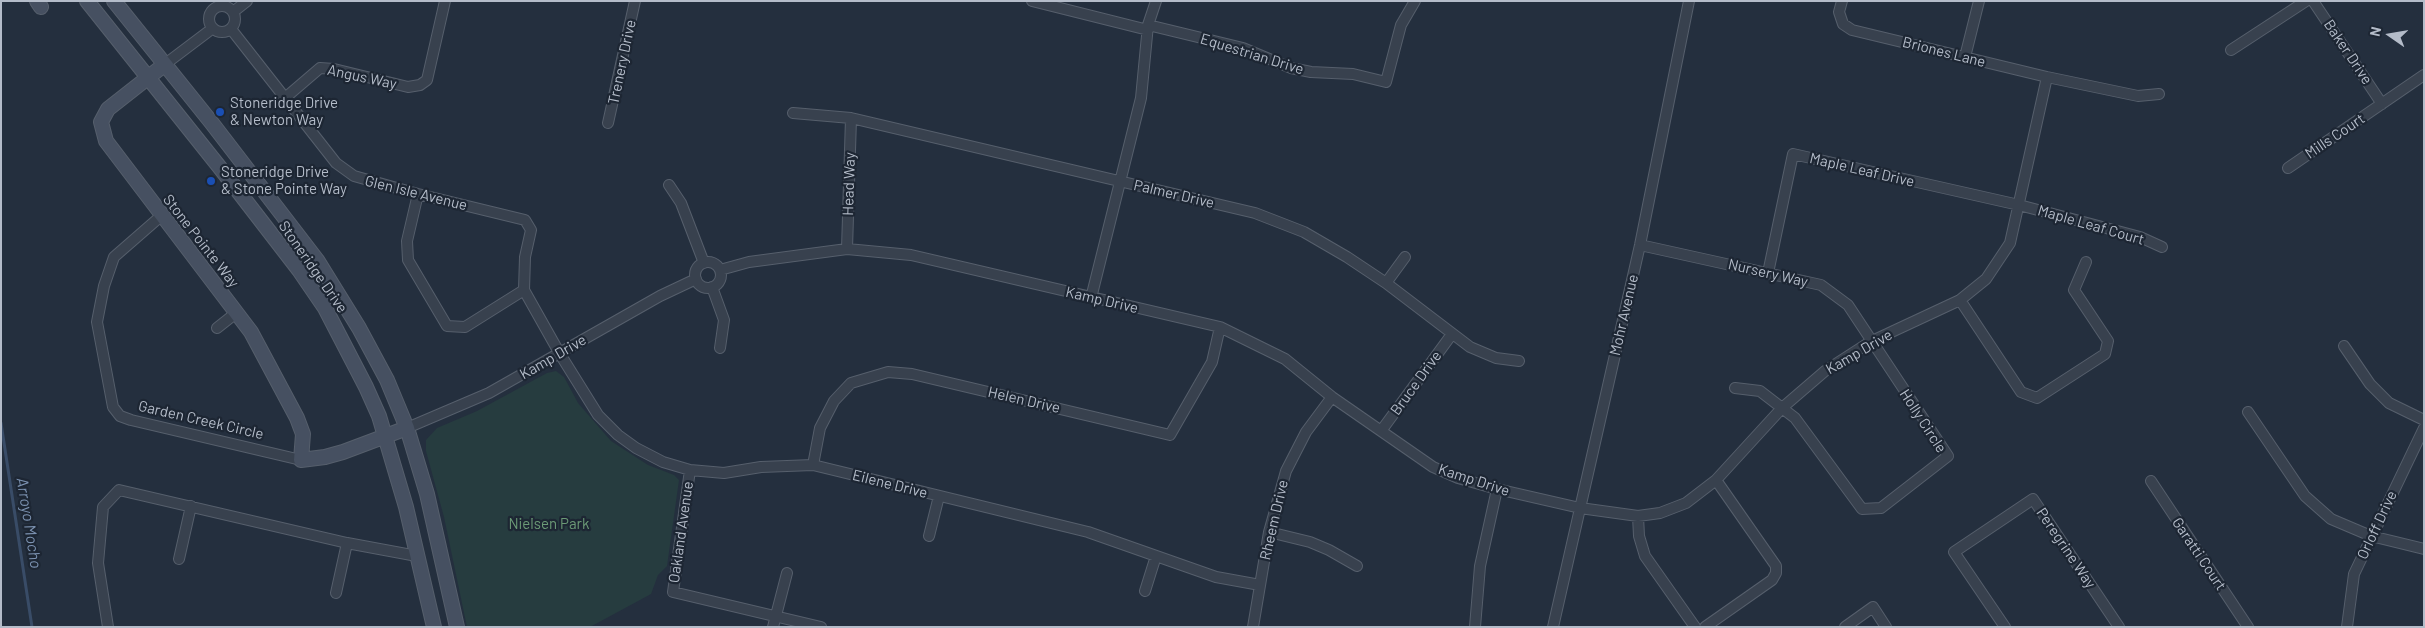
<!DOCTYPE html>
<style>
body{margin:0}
#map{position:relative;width:2425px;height:628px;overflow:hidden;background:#242f3e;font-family:Barlow,sans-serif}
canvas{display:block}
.frame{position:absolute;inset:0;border:2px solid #b4bcc9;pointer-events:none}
.north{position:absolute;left:2365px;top:10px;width:50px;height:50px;-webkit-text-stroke:4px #1d2633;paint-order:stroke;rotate:283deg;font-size:14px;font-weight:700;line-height:20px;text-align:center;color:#b4bcc9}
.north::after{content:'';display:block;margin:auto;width:18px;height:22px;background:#b4bcc9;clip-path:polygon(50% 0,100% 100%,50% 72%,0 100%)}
</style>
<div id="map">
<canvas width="2425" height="628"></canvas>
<div class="frame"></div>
<div class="north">N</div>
</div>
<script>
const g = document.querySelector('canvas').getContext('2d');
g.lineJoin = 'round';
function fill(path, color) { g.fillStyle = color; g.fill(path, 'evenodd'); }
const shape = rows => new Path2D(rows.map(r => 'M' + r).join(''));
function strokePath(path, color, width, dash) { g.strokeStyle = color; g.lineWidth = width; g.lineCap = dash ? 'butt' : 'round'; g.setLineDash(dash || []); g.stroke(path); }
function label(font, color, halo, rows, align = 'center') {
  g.font = font + ' Barlow,sans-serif'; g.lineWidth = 4.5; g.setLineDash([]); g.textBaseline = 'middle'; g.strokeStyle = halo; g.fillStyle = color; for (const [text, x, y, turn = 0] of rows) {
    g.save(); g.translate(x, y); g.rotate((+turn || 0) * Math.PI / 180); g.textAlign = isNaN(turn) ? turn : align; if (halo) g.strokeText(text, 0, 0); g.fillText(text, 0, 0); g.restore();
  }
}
fill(shape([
 [556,371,564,377,578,403,611,441,648,465,674,475,679,480,667,566,658,575,651,594,590,627,467,627,444,517,426,451,426,440,437,428,477,411,547,373]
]), '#263c3f');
strokePath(shape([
 [1,423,32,627]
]), '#394c67', 3);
const street = shape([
 [1032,1,1148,30],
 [1842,1,1839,12,1843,24,1852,30,2047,77,2138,96,2159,94],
 [2313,1,2382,104],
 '209 19a13 13 0 1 1 26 0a13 13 0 1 1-26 0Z',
 [233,12,247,1],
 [1148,25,1243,48,1291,68,1311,72,1353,74,1386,82,1401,25,1415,1],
 [231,29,336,163,354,176,418,194,525,220,531,230,525,257,524,290,560,354,598,415,618,435,636,448,663,462,690,470,724,473,761,467,813,465,1088,532,1216,577,1260,585],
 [2231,50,2306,1],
 [1965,57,1979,1],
 [164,65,213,28],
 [285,98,320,68,334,69,408,87,420,85,427,80,445,1],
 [793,113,851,118,1255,213,1304,232,1347,257,1386,283,1470,347,1496,358,1519,361],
 [608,123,635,1],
 [2288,168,2424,75],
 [669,185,681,203,704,263],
 [418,194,407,241,408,260,447,326,465,327,524,290],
 [161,216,114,257,104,286,97,322,113,407,120,416,131,420,301,460],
 [1640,245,1821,285,1848,305,1948,456,1881,508,1862,509,1795,418,1760,391,1735,388],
 [847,249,851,118],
 '695 275a13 13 0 1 1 26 0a13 13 0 1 1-26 0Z',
 [720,270,749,262,847,249,911,255,1220,327,1285,359,1332,397,1433,467,1458,478,1497,489,1580,508,1638,516,1660,513,1686,503,1716,480,1782,408,1825,371,1870,342,1960,300,1986,279,2010,243,2047,77],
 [1768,273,1793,154,2019,205,2140,237,2162,247],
 [1386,283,1405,257],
 [712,287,724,320,720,348],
 [1091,298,1141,98,1148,25,1156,1],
 [1960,300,2021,392,2037,398,2105,354,2108,341,2074,290,2086,262],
 [217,328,236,313],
 [2344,346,2370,384,2389,403,2424,420],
 [2248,412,2305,496,2331,519,2371,536,2424,549],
 [407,428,489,393,660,296,696,279],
 [1381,431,1452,334],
 [813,465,820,428,834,401,851,383,888,372,912,374,1170,435,1212,362,1220,327],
 [690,470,673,592,821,627],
 [2151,481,2248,627],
 [1638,516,1639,536,1645,556,1695,627],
 [1269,532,1310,542,1329,550,1357,566],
 [929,536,939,496],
 [179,559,191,506],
 [1145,591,1156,556],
 [336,593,347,543],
 [108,627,98,563,103,507,119,490,347,543,417,556],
 [773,627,787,573],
 [1253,627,1269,532,1286,471,1306,432,1332,397],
 [1475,627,1480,566,1497,489],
 [1553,627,1640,245,1689,1],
 [1705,627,1772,580,1776,573,1776,566,1716,480],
 [1845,627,1873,607,1886,627],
 [2005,627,1954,552,2033,499,2119,627],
 [2347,627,2354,574,2424,428]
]);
const secondary = shape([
 [37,1,41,7],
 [87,1,221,169,299,270,325,308,366,387,379,416,406,507,434,627],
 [114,1,211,122,317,260,359,328,387,380,407,428,427,494,457,627],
 [164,65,108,109,101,122,106,141,251,332,297,418,303,434,301,460,325,457,343,452,407,428]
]);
strokePath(street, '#565f6c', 12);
strokePath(secondary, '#565f6c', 16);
strokePath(street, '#38414e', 10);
strokePath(secondary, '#465061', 14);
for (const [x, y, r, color] of [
 [220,112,5,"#1a4fb4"],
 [211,181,5,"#1a4fb4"]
]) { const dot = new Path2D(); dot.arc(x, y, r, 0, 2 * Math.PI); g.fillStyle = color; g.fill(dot); strokePath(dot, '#1d2633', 2); }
label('15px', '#b4bcc9', '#1d2633', [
 ["Briones Lane",1944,52,14],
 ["Baker Drive",2348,52,56],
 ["Equestrian Drive",1252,54,17],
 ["Trenery Drive",622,62,-78],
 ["Angus Way",362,77,12],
 ["Mills Court",2335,136,-34],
 ["Maple Leaf Drive",1862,170,13],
 ["Head Way",849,184,-88],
 ["Glen Isle Avenue",416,193,14],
 ["Palmer Drive",1174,194,13],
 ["Maple Leaf Court",2091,225,16],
 ["Stone Pointe Way",201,241,52],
 ["Stoneridge Drive",313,267,55],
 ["Nursery Way",1768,273,13],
 ["Kamp Drive",1102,300,13],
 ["Mohr Avenue",1624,315,-77],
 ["Kamp Drive",1859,352,-30],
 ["Kamp Drive",553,357,-30],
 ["Bruce Drive",1416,383,-54],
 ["Helen Drive",1024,400,13],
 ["Garden Creek Circle",201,420,13],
 ["Holly Circle",1923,421,57],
 ["Kamp Drive",1474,480,18],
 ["Eilene Drive",890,484,14],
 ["Rheem Drive",1274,520,-77],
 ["Orloff Drive",2377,525,-65],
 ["Oakland Avenue",681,532,-82],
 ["Peregrine Way",2066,548,56],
 ["Garatti Court",2199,554,56]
]);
label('15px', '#b4bcc9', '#1d2633', [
 ["Stoneridge Drive",230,103],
 ["& Newton Way",230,120],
 ["Stoneridge Drive",221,172],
 ["& Stone Pointe Way",221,189]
], 'left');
label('15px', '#6b9a76', '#1d2633', [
 ["Nielsen Park",549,524]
]);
label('italic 16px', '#7c92b1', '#1d2633', [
 ["Arroyo Mocho",29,523,81]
]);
</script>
